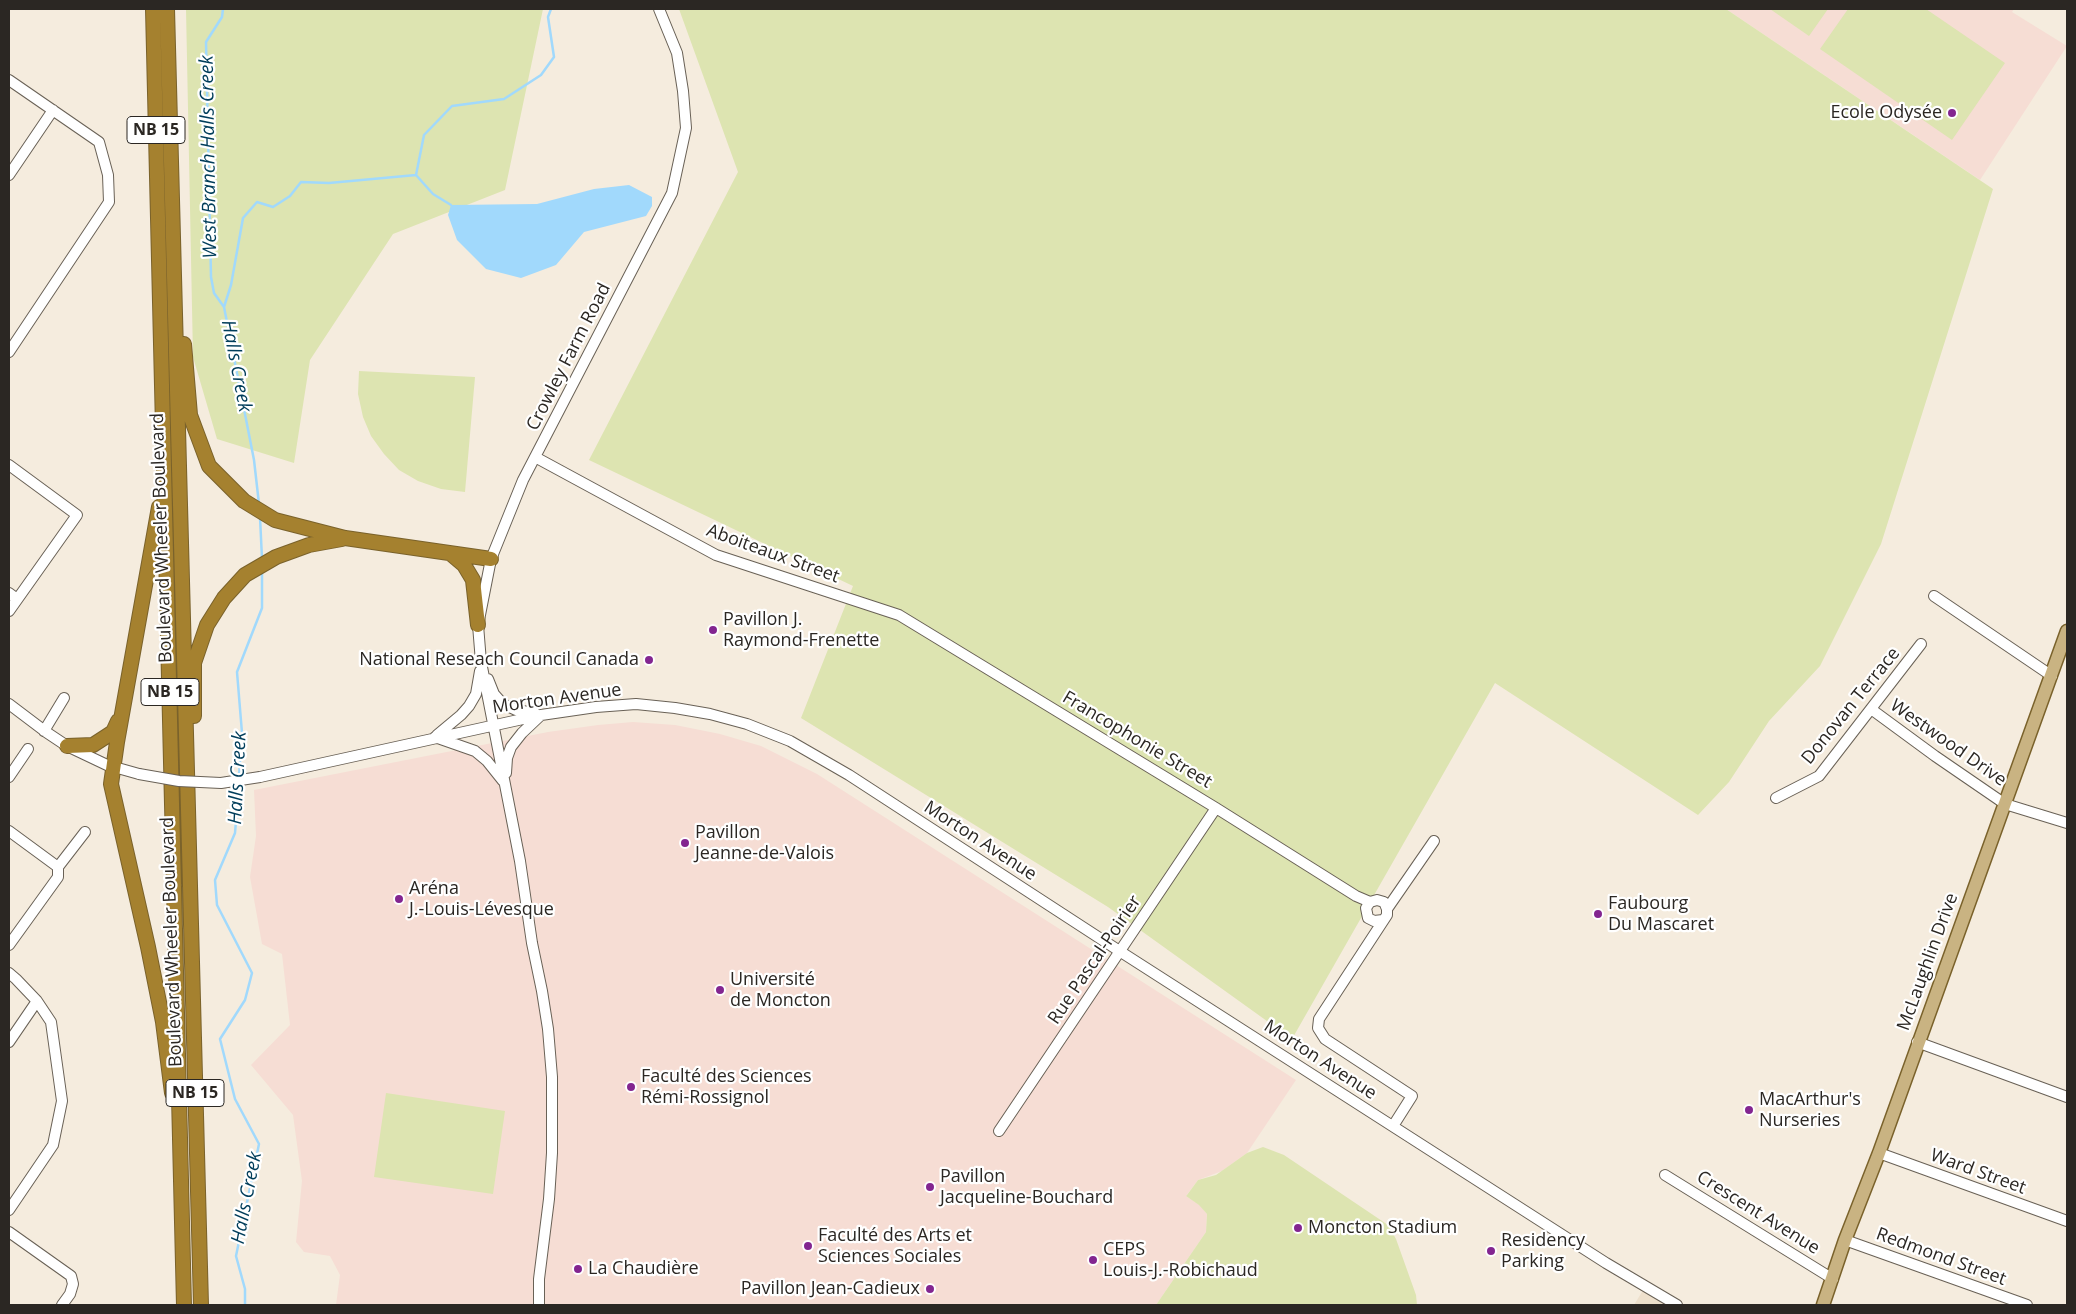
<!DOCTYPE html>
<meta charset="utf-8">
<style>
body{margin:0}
#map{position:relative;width:2076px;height:1314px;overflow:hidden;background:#f5ecde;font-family:"Open Sans",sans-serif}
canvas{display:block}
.frame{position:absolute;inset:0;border:10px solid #2b2723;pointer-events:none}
</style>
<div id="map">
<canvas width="2076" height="1314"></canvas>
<div class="frame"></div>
</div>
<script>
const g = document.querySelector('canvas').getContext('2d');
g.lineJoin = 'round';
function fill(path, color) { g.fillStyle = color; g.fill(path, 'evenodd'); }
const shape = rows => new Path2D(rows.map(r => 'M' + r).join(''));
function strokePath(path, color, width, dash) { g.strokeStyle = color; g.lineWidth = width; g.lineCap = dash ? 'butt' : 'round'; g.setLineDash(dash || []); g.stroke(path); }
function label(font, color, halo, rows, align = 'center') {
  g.font = font + ' "Open Sans",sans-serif'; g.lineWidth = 4.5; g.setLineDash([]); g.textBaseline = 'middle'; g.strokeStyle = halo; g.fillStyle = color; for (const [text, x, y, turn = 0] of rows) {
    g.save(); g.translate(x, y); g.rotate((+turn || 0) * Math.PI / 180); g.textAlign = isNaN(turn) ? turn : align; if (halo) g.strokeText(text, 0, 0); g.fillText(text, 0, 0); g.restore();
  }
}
fill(shape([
 [1645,1287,1677,1305,1634,1305]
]), '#eee0cc');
fill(shape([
 [1726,9,2014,9,2012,12,2067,46,1980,180],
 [633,722,675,725,720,734,761,746,817,774,1296,1080,1247,1153,1222,1171,1198,1180,1186,1196,1200,1205,1207,1214,1206,1232,1156,1305,336,1305,340,1275,330,1256,304,1252,296,1242,302,1181,293,1115,251,1065,290,1025,282,954,262,944,250,877,256,836,254,790,548,732,598,725]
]), '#f6ddd4');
fill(shape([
 [186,9,543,9,505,190,393,234,310,360,294,463,217,439,193,357],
 [679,9,1726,9,1993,189,1881,544,1820,666,1769,721,1729,782,1698,815,1495,683,1292,1039,1108,907,801,718,853,586,589,460,738,172],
 [1770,9,1828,9,1809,36],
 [1848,9,1926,9,2005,63,1952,140,1820,49],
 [359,371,475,377,465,492,441,489,418,481,399,470,384,454,371,436,363,417,358,394],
 [386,1093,505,1111,493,1194,374,1177],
 [1263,1147,1284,1155,1388,1225,1396,1239,1416,1295,1417,1305,1156,1305,1206,1232,1207,1214,1199,1205,1186,1196,1187,1195,1198,1180,1216,1175,1247,1153]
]), '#dde4b1');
fill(shape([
 [629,185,652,197,652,206,646,216,584,232,556,265,521,278,486,269,457,240,448,215,451,205,537,204,594,189]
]), '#a1d9fc');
strokePath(shape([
 [223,9,222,17,206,42,211,277,214,293,224,307,254,460,259,504],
 [416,175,424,135,452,106,504,99,541,75,554,57,548,17,551,9],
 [416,175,433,194,451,205],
 [224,307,231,285,243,218,257,202,273,207,290,196,301,182,329,183,416,175],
 [260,517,262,559],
 [239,776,242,733,237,672,262,608,262,572],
 [239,784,235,833,215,880,217,905,252,973,245,1000,220,1039,235,1099,259,1144,236,1256,245,1289,245,1305]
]), '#a1d9fc', 2.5);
const minor = shape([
 [9,80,99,142,108,175,109,202,9,352],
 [9,175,53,110],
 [535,457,716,555,899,615,1216,808,1356,896,1370,902],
 [9,465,77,515,9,611],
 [9,593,17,599],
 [1934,596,2052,676],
 [488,679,494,694,503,704,516,710,535,713],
 [9,704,46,732,67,746,107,765,139,774],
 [1871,709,1935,756,2005,804,2067,823],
 [44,731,64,698],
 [437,735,461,715,469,706,476,694,480,671],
 [435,737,475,751,487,761,503,781],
 [506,773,507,758,511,747,522,733,541,715],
 [9,777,28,749],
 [260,777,541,715,596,707,636,704,675,708,710,714,747,724,790,741,849,775,1121,952,1606,1263,1677,1305],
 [1776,798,1819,776,1921,644],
 [9,831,58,867],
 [1387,909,1434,841],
 [1383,920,1374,921,1368,918,1366,908,1370,902,1377,900,1384,902,1387,909,1387,915,1319,1019,1318,1028,1325,1039,1412,1096,1393,1126],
 [9,945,58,877,58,867,85,832],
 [9,973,16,979,37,1001,51,1022,62,1101,53,1145,9,1210],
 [9,1042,37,1001],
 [1917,1042,2067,1097],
 [999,1131,1216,808],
 [1879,1153,2067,1221],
 [1665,1175,1833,1279],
 [9,1232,71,1276,73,1284,70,1294,62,1305],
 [1845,1240,2027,1305],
 [539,1305,539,1279,549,1199,552,1153,552,1077,548,1029,542,991,532,943,520,861,481,662,478,625,491,559,523,480,672,193,686,128,683,91,677,53,659,9]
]);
const major = shape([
 [1823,1305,1845,1240,1879,1153,2067,631]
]);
const highway = shape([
 [153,9,184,1305],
 [167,9,201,1305],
 [184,344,190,415,209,466,244,501,275,520,345,538,491,559],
 [159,507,117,742,111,784,148,947,163,1022,172,1093],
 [451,554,464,565,473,580,478,625],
 [194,716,194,663,207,625,224,598,245,575,276,557,309,545,342,539],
 [67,746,93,745,113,732,118,721]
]);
strokePath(minor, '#696156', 12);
strokePath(major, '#7a622b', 15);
strokePath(highway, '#7a622b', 16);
strokePath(minor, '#fff', 10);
strokePath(major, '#c9b382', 12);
strokePath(highway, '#a5812f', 14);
const minorBridge = shape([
 [139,774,179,781,221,783,260,777]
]);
strokePath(minorBridge, '#696156', 12, []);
strokePath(minorBridge, '#fff', 10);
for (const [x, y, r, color] of [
 [1952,113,5,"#832590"],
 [713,630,5,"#832590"],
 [649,660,5,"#832590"],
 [685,843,5,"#832590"],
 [399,899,5,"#832590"],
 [1598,914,5,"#832590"],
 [720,990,5,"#832590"],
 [631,1087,5,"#832590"],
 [1749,1110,5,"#832590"],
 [930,1187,5,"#832590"],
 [1298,1228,5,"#832590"],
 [808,1246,5,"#832590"],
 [1491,1251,5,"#832590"],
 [1093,1260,5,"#832590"],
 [578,1269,5,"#832590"],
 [930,1289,5,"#832590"]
]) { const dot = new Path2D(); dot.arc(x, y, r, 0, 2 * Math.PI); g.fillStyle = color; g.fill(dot); strokePath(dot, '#fff', 2); }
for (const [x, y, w] of [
 [156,130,58],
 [170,692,58],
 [195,1093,58]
]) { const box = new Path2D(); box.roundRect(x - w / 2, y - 13.5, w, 27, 4); g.fillStyle = '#fff'; g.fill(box); strokePath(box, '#2b2723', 1); }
label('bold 16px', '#2b2723', null, [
 ["NB 15",156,130],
 ["NB 15",170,692],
 ["NB 15",195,1093]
]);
label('18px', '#2b2723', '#fff', [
 ["Ecole Odysée",1942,113,"right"],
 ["Pavillon J.",723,620],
 ["Raymond-Frenette",723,641],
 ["National Reseach Council Canada",639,660,"right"],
 ["Pavillon",695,833],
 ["Jeanne-de-Valois",695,854],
 ["Aréna",409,889],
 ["J.-Louis-Lévesque",409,910],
 ["Faubourg",1608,904],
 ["Du Mascaret",1608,925],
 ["Université",730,980],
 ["de Moncton",730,1001],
 ["Faculté des Sciences",641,1077],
 ["Rémi-Rossignol",641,1098],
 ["MacArthur's",1759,1100],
 ["Nurseries",1759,1121],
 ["Pavillon",940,1177],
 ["Jacqueline-Bouchard",940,1198],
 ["Moncton Stadium",1308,1228],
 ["Faculté des Arts et",818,1236],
 ["Sciences Sociales",818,1257],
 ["Residency",1501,1241],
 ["Parking",1501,1262],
 ["CEPS",1103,1250],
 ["Louis-J.-Robichaud",1103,1271],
 ["La Chaudière",588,1269],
 ["Pavillon Jean-Cadieux",920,1289,"right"]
], 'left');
label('18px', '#2b2723', '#fff', [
 ["Crowley Farm Road",569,357,-63],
 ["Boulevard Wheeler Boulevard",162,538,-92],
 ["Aboiteaux Street",773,554,20],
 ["Morton Avenue",557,699,-8],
 ["Donovan Terrace",1851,706,-51],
 ["Francophonie Street",1137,740,31],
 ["Westwood Drive",1948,743,35],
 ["Morton Avenue",980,841,33],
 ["Boulevard Wheeler Boulevard",172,942,-92],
 ["Rue Pascal-Poirier",1095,960,-56],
 ["McLaughlin Drive",1928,962,-70],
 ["Morton Avenue",1320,1060,33],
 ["Ward Street",1978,1172,20],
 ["Crescent Avenue",1758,1213,32],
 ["Redmond Street",1941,1257,20]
]);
label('italic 19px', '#003d5a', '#fff', [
 ["West Branch Halls Creek",209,157,-91],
 ["Halls Creek",236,366,79],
 ["Halls Creek",238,778,-87],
 ["Halls Creek",247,1198,-79]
]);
</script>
